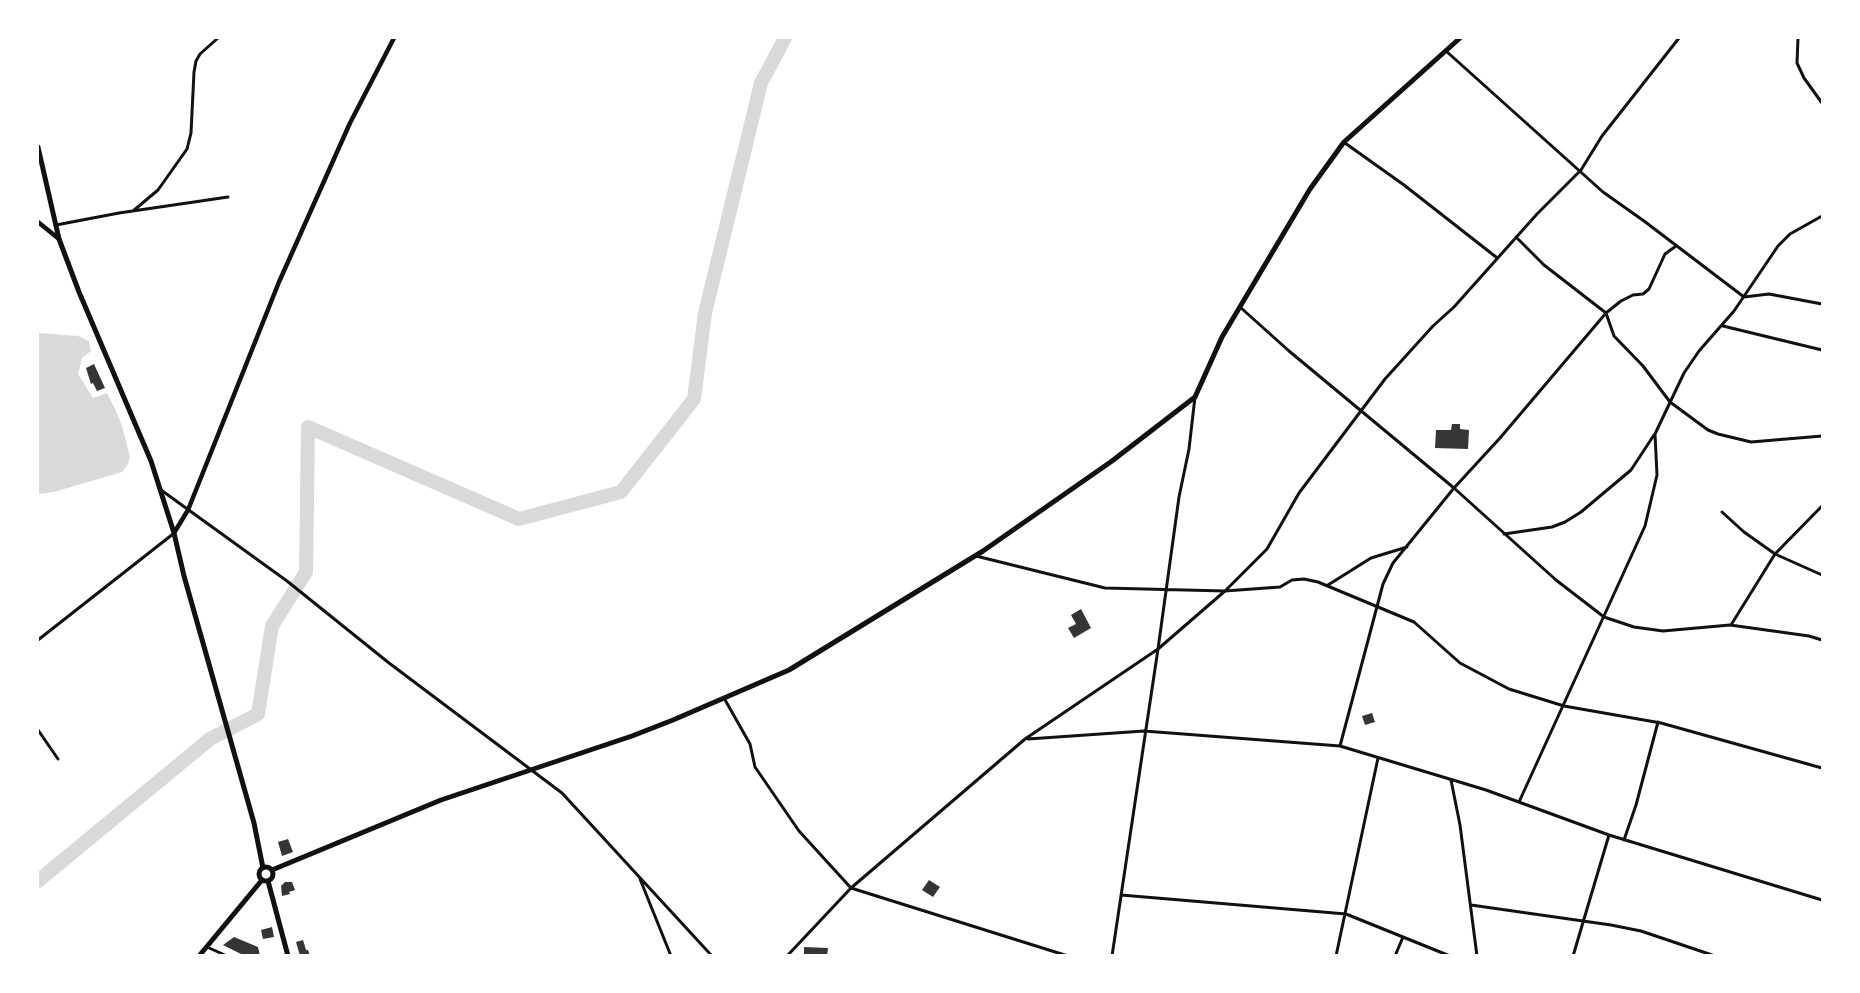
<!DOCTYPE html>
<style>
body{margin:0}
#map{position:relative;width:1860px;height:993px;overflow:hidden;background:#fff;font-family:"Asap Condensed",sans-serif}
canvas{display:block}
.frame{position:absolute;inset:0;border:39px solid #fff;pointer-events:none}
</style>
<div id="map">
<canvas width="1860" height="993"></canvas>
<div class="frame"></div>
</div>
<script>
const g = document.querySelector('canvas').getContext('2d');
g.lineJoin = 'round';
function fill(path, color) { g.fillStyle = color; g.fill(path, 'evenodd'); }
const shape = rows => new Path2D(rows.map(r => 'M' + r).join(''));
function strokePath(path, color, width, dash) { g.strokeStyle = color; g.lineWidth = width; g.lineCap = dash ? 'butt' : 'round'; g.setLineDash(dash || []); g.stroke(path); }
fill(shape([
 [38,333,78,336,89,341,91,351,82,358,78,374,93,398,107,393,116,411,122,426,130,457,128,464,122,472,54,492,38,494]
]), '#d9d9d9');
strokePath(shape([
 [38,881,210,739,258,714,272,626,306,572,308,427,519,519,621,492,694,399,705,313,761,83,785,38]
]), '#d9d9d9', 14);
fill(shape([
 [94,364,105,388,97,391,93,383,91,384,86,368],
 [1452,424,1460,424,1460,429,1469,430,1468,449,1435,448,1436,430,1451,430],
 [1081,609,1091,628,1074,638,1068,628,1076,624,1071,615],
 [1372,713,1375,722,1365,725,1362,716],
 [288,839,293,852,282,856,278,842],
 [929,880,940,887,933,897,922,890],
 [285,882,292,882,295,890,289,892,290,894,282,896,281,886],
 [272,927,274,937,263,939,261,930],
 [234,937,258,947,260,956,245,956,223,945],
 [303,940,306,950,308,950,310,956,300,956,296,942],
 [804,947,828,948,827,956,804,956]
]), '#353535');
strokePath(shape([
 [1798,38,1797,63,1804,78,1822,103],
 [1446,51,1603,192,1644,221,1744,297,1769,294,1822,304],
 [1345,143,1404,185,1496,257],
 [133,211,158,190,187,149,191,133,194,72,196,61,200,54,218,38],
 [56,225,119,213,228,197],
 [1516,237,1544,265,1606,313,1614,336,1643,366,1670,402,1708,430,1718,434,1751,442,1822,436],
 [1240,307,1289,351,1454,488,1556,580,1604,617,1634,627,1663,631,1730,625,1809,636,1822,640],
 [1723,326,1822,350],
 [161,490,287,581,389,663,562,793,712,956],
 [1722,512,1744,532,1775,554,1822,575],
 [1504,534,1552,527,1565,522,1581,512,1631,470,1654,435],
 [976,556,1105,588,1225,591,1280,587,1292,580,1304,579,1318,582,1414,622,1460,663,1509,689,1564,706,1661,723,1822,768],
 [1328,585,1371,558,1407,547],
 [1731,625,1775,554,1822,506],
 [38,640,173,534],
 [724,698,750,744,755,767,799,831,851,888,1068,956],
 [38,730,58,759],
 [1028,739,1144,731,1340,746,1486,790,1609,835,1822,900],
 [1340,746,1383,584,1393,563,1454,488,1500,438,1606,313,1621,301,1633,295,1643,294,1649,289,1665,254,1676,246],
 [1451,780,1460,825,1477,956],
 [1519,802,1645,526,1657,475,1655,434,1684,373,1699,351,1734,311,1778,246,1790,234,1822,216],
 [1624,840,1636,805,1658,722],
 [640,879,671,956],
 [1121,895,1346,914,1450,956],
 [1471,905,1611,925,1641,931,1715,956],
 [207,947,227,956],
 [787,956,851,888,1025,739,1158,649,1225,591,1267,549,1299,493,1385,379,1433,326,1454,307,1537,214,1581,170,1602,136,1679,38],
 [1112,956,1158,649,1179,497,1189,449,1195,397],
 [1336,956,1378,758],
 [1395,956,1403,937],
 [1573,956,1609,835]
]), '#111', 3);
strokePath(shape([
 [38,222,59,239]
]), '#111', 4.5);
strokePath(shape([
 [174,533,188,510,279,282,350,123,394,38]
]), '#111', 4.5);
strokePath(shape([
 [38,147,59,239,79,292,151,461,174,533,184,576,254,823,263,868],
 '259 874a7 7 0 1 1 14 0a7 7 0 1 1-14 0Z',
 [272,870,441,800,632,736,673,720,789,670,983,551,1112,461,1195,397,1222,337,1310,189,1344,142,1460,38],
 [268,881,288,956],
 [199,956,262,880]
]), '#111', 5);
</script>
